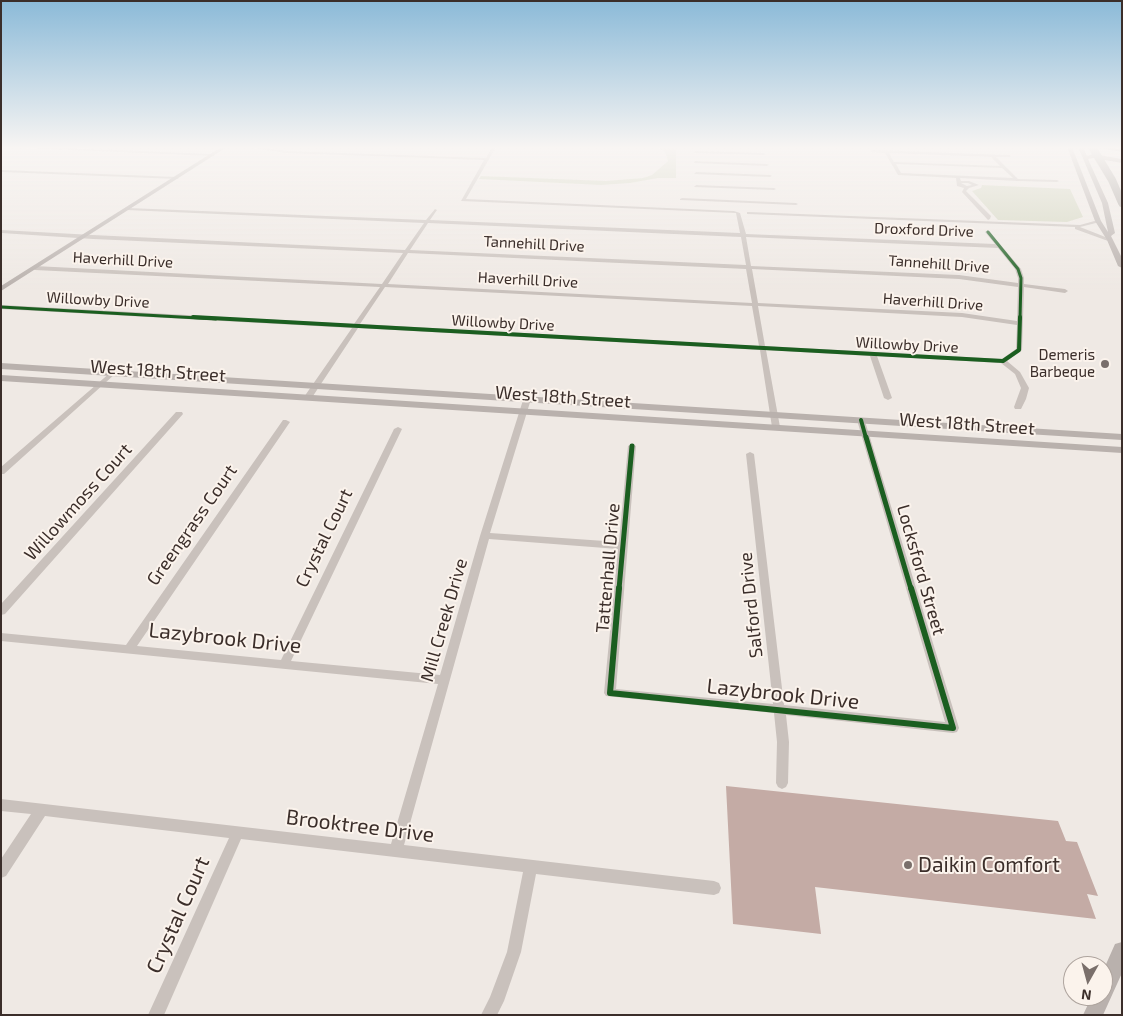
<!DOCTYPE html>
<style>
body{margin:0}
#map{position:relative;width:1123px;height:1016px;overflow:hidden;background:#efe9e4;font-family:"Exo 2",sans-serif}
canvas{display:block}
.frame{position:absolute;inset:0;border:2px solid #3b2e2a;pointer-events:none}
.north{position:absolute;left:1063px;top:956px;width:50px;height:50px;box-sizing:border-box;background:#fbf3ec;border:1px solid #aea49e;border-radius:50%;rotate:187deg;font-size:14px;font-weight:700;line-height:20px;text-align:center;color:#3b2e2a}
.north::after{content:'';display:block;margin:auto;width:18px;height:22px;background:#7a6f6b;clip-path:polygon(50% 0,100% 100%,50% 72%,0 100%)}
</style>
<div id="map">
<canvas width="1123" height="1016"></canvas>
<div class="frame"></div>
<div class="north">N</div>
</div>
<script>
const g = document.querySelector('canvas').getContext('2d');
g.lineJoin = 'round';
function fill(path, color) { g.fillStyle = color; g.fill(path, 'evenodd'); }
const shape = rows => new Path2D(rows.map(r => 'M' + r).join(''));
function strokePath(path, color, width, dash) { g.strokeStyle = color; g.lineWidth = width; g.lineCap = dash ? 'butt' : 'round'; g.setLineDash(dash || []); g.stroke(path); }
function label(font, color, halo, rows, align = 'center') {
  g.font = font + ' "Exo 2",sans-serif'; g.lineWidth = 4; g.setLineDash([]); g.textBaseline = 'middle'; g.strokeStyle = halo; g.fillStyle = color; for (const [text, x, y, turn = 0] of rows) {
    g.save(); g.translate(x, y); g.rotate((+turn || 0) * Math.PI / 180); g.textAlign = isNaN(turn) ? turn : align; if (halo) g.strokeText(text, 0, 0); g.fillText(text, 0, 0); g.restore();
  }
}
fill(shape([
 [658,147,676,147,676,178,658,178,630,183,601,185,479,179,481,176,606,181,643,178,652,175,668,161,665,152],
 [982,185,1070,189,1083,217,1067,222,998,220,972,191,981,188]
]), '#d2d5be');
fill(shape([
 [726,786,1058,821,1066,841,1077,842,1098,896,1087,894,1096,919,815,887,821,934,733,924]
]), '#c4aba5');
fill(shape([
 [1,147,41,147,213,154,215,155,213,156,1,147],
 [247,147,260,147,286,151,486,158,492,147,496,147,466,199,734,211,740,213,746,234,995,244,985,232,988,230,1021,269,1024,278,1024,284,1065,289,1068,291,1065,293,1024,287,1022,350,1007,361,1020,372,1029,388,1026,399,1021,409,1015,409,1014,407,1021,388,1015,374,1001,363,877,356,892,398,888,400,884,398,870,356,766,350,780,427,776,429,772,427,760,350,358,328,311,399,308,399,304,397,352,328,1,309,1,305,354,324,380,287,35,270,32,268,35,266,382,284,403,253,93,239,1,233,1,230,93,235,405,250,424,223,126,210,126,209,128,208,426,220,435,209,437,210,430,220,740,233,736,213,461,201,484,160,286,153,247,147],
 [428,223,741,237,746,265,410,250,428,223],
 [746,237,998,248,1015,269,1018,278,1018,283,959,275,751,266,746,237],
 [408,253,746,269,752,303,388,284,408,253],
 [752,269,959,279,1018,287,1017,321,962,313,758,303,752,269],
 [385,287,752,306,759,346,360,324,385,287],
 [758,306,962,317,1017,325,1016,349,1002,359,765,346,758,306],
 [872,150,1010,155,1011,157,996,157,1018,179,1057,180,1059,181,1057,182,1017,181,960,178,961,181,969,181,979,185,969,188,966,191,991,216,990,219,988,220,962,192,964,188,957,186,956,178,898,175,885,153,871,152,872,150],
 [889,153,991,157,1000,166,894,162,889,153],
 [896,164,1002,168,1013,178,901,173,896,164],
 [961,183,968,183,972,185,967,186,961,183],
 [695,151,764,153,766,154,764,155,694,153,695,151],
 [695,161,767,164,769,165,767,166,694,163,695,161],
 [1,170,177,177,179,178,177,179,1,172,1,170],
 [696,172,770,175,772,176,770,177,694,174,696,172],
 [696,185,774,188,776,189,774,190,694,187,696,185],
 [682,198,796,203,798,204,796,205,680,200,680,199,682,198],
 [749,212,1080,225,1098,220,1100,220,1100,222,1080,227,1113,240,1108,241,1075,229,1075,227,747,214,747,212,749,212],
 [113,371,116,373,115,374,4,474,1,474,1,467,111,372,113,371],
 [524,397,530,397,531,399,490,533,619,542,628,446,632,444,636,446,616,689,773,704,746,454,750,452,754,454,784,705,945,722,857,420,861,418,864,418,959,728,957,732,953,733,786,715,789,742,788,783,786,787,782,789,778,787,776,783,777,742,774,713,606,696,604,693,618,549,489,539,404,845,714,881,719,883,721,888,719,893,714,895,536,874,521,952,504,1001,497,1015,481,1015,490,997,507,952,523,872,241,839,164,1015,148,1015,229,838,45,816,6,876,1,878,1,859,31,814,1,811,1,799,391,844,438,684,1,641,1,633,126,645,283,420,286,420,290,422,137,646,281,660,394,429,398,427,402,429,291,661,440,675,480,536,524,397],
 [176,412,182,412,183,414,5,614,1,615,1,604,176,412]
]), '#c9c1bc');
fill(shape([
 [221,147,227,147,1,291,1,286,221,147],
 [1067,147,1072,147,1101,221,1108,232,1102,203,1078,147,1083,147,1087,156,1093,154,1122,159,1122,163,1093,158,1088,159,1108,203,1115,233,1111,236,1122,258,1122,268,1118,266,1107,240,1095,221,1067,147],
 [1101,147,1122,149,1122,152,1103,149,1101,147],
 [1,363,1122,434,1122,440,1,369,1,363],
 [1,375,1122,447,1122,453,1,381,1,375],
 [1122,942,1122,973,1103,1015,1083,1015,1092,996,1103,996,1103,971,1115,944,1122,942]
]), '#b9b1ad');
fill(shape([
 [1118,147,1122,147,1122,150,1120,149,1118,147]
]), '#aea8a3');
strokePath(shape([
 [1092,147,1112,180,1122,203]
]), '#aea8a3', 8);
strokePath(shape([
 [988,232,1018,269,1021,278,1020,319],
 [1,307,216,319]
]), '#1b5e20', 3);
strokePath(shape([
 [193,317,1003,361,1019,350,1020,317],
 [861,420,866,438]
]), '#1b5e20', 4);
strokePath(shape([
 [866,437,911,589],
 [619,589,632,446]
]), '#1b5e20', 5);
strokePath(shape([
 [619,588,610,693,953,728,911,588]
]), '#1b5e20', 6);
const sky = g.createLinearGradient(0, 0, 0, 290);
sky.addColorStop(0, '#8bbad8');
sky.addColorStop(0.51, '#f8f5f3');
sky.addColorStop(1, '#f8f5f300');
g.fillStyle = sky;
g.fillRect(0, 0, 1123, 290);
for (const [x, y, r, color] of [
 [1105,364,5,"#7a6f6b"],
 [908,865,5,"#7a6f6b"]
]) { const dot = new Path2D(); dot.arc(x, y, r, 0, 2 * Math.PI); g.fillStyle = color; g.fill(dot); strokePath(dot, '#fbf3ec', 2); }
label('15px', '#3b2e2a', '#fbf3ec', [
 ["Droxford Drive",924,230,2],
 ["Tannehill Drive",534,244,3],
 ["Haverhill Drive",123,260,3],
 ["Tannehill Drive",939,264,4],
 ["Haverhill Drive",528,280,3],
 ["Willowby Drive",98,300,3],
 ["Haverhill Drive",933,302,4],
 ["Willowby Drive",503,323,3],
 ["Willowby Drive",907,345,3]
]);
label('15px', '#3b2e2a', '#fbf3ec', [
 ["Demeris",1095,355],
 ["Barbeque",1095,372]
], 'right');
label('18px', '#3b2e2a', '#fbf3ec', [
 ["West 18th Street",158,371,4],
 ["West 18th Street",563,397,4],
 ["West 18th Street",967,424,4],
 ["Willowmoss Court",78,502,-48],
 ["Greengrass Court",192,525,-55],
 ["Crystal Court",324,538,-64],
 ["Tattenhall Drive",608,568,-85],
 ["Locksford Street",921,570,74],
 ["Salford Drive",751,605,-96],
 ["Mill Creek Drive",444,620,-74]
]);
label('21px', '#3b2e2a', '#fbf3ec', [
 ["Lazybrook Drive",225,638,6],
 ["Lazybrook Drive",783,694,6],
 ["Brooktree Drive",360,826,7],
 ["Crystal Court",178,915,-66]
]);
label('21px', '#3b2e2a', '#fbf3ec', [
 ["Daikin Comfort",918,865]
], 'left');
</script>
